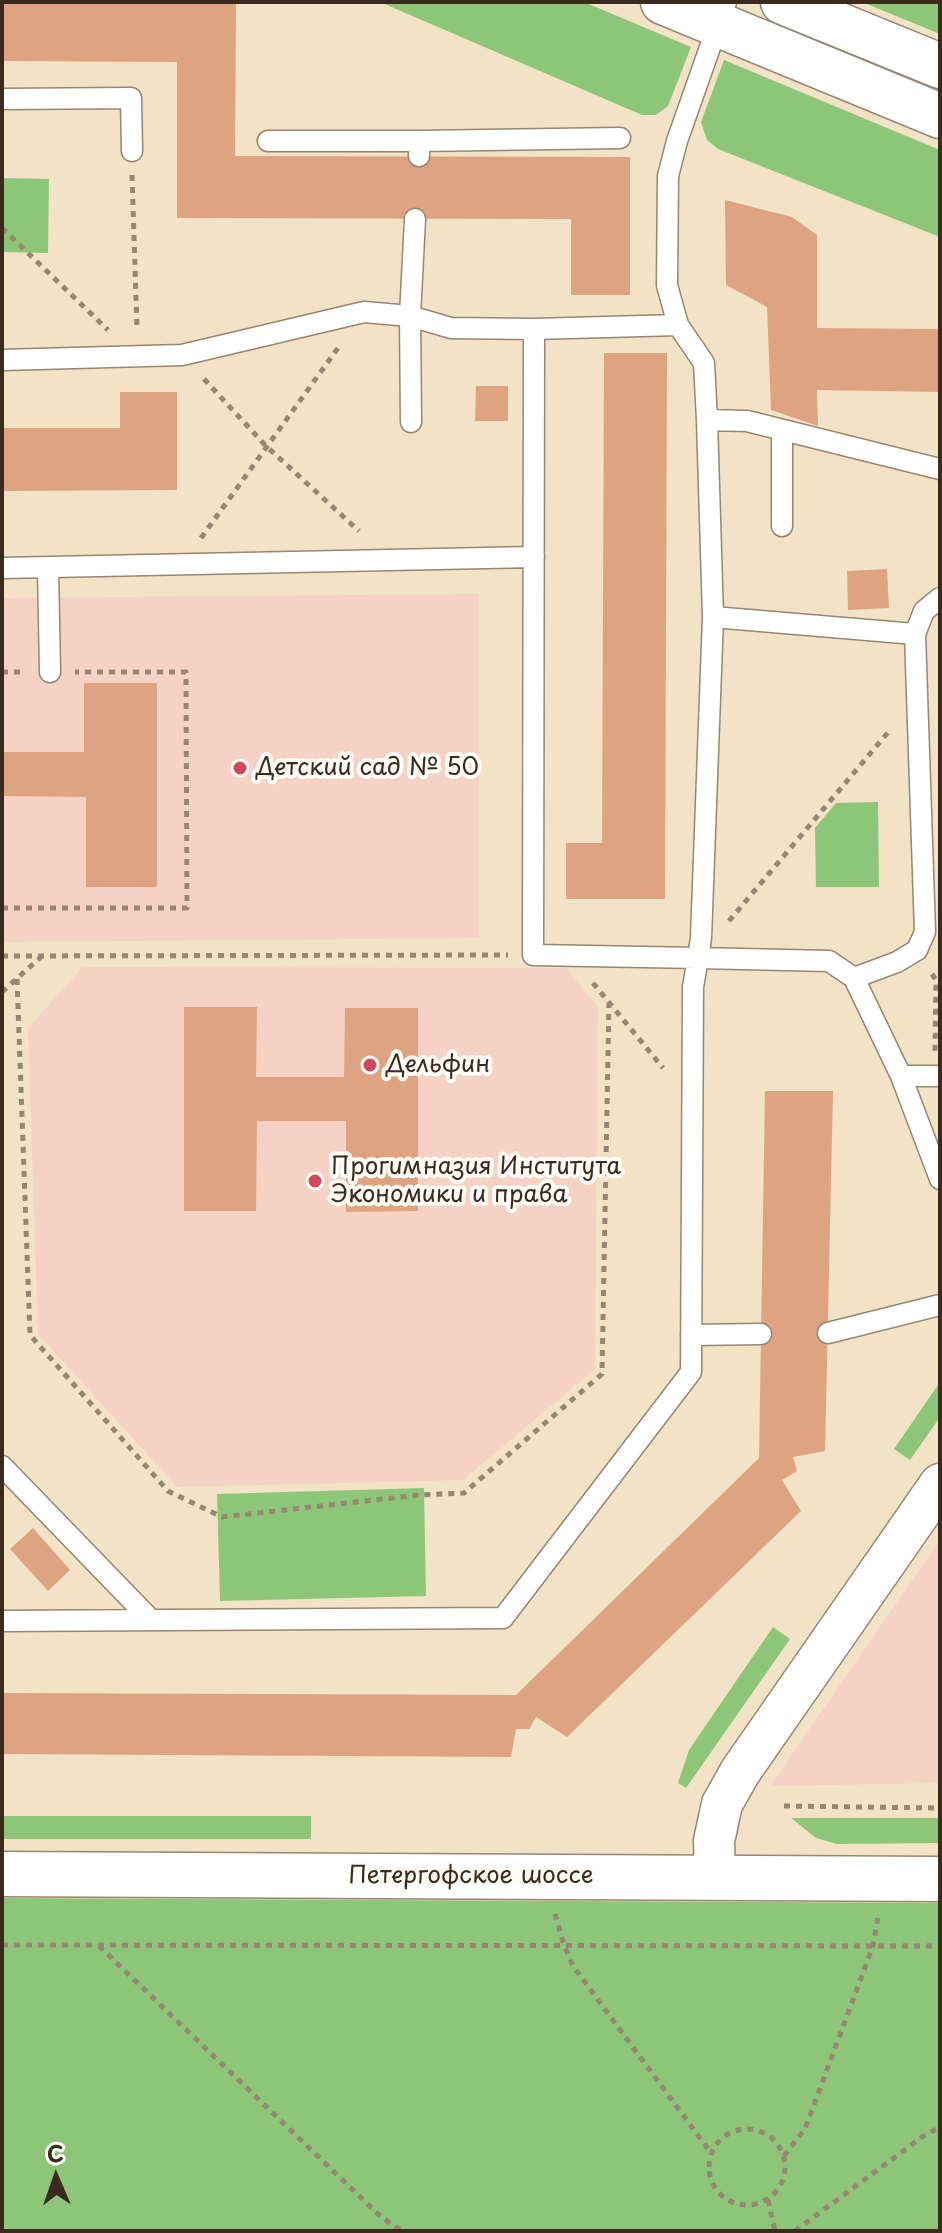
<!DOCTYPE html>
<meta charset="utf-8">
<style>
body{margin:0}
#map{position:relative;width:942px;height:2233px;overflow:hidden;background:#f2e2c6;font-family:"Playpen Sans",sans-serif}
canvas{display:block}
.frame{position:absolute;inset:0;border:4px solid #3b2a1e;pointer-events:none}
.north{position:absolute;left:16px;top:2137px;width:80px;height:80px;-webkit-text-stroke:6px #fdfcf7;paint-order:stroke;rotate:358deg;font-size:22px;font-weight:700;line-height:32px;text-align:center;color:#3b2a1e}
.north::after{content:'';display:block;margin:auto;width:28px;height:36px;background:#3b2a1e;clip-path:polygon(50% 0,100% 100%,50% 72%,0 100%)}
</style>
<div id="map">
<canvas width="942" height="2233"></canvas>
<div class="frame"></div>
<div class="north">С</div>
</div>
<script>
const g = document.querySelector('canvas').getContext('2d');
g.lineJoin = 'round';
function fill(path, color) { g.fillStyle = color; g.fill(path, 'evenodd'); }
const shape = rows => new Path2D(rows.map(r => 'M' + r).join(''));
function strokePath(path, color, width, dash) { g.strokeStyle = color; g.lineWidth = width; g.lineCap = dash ? 'butt' : 'round'; g.setLineDash(dash || []); g.stroke(path); }
function label(font, color, halo, rows, align = 'center') {
  g.font = font + ' "Playpen Sans",sans-serif'; g.lineWidth = 8; g.setLineDash([]); g.textBaseline = 'middle'; g.strokeStyle = halo; g.fillStyle = color; for (const [text, x, y, turn = 0] of rows) {
    g.save(); g.translate(x, y); g.rotate((+turn || 0) * Math.PI / 180); g.textAlign = isNaN(turn) ? turn : align; if (halo) g.strokeText(text, 0, 0); g.fillText(text, 0, 0); g.restore();
  }
}
fill(shape([
 [479,594,479,938,2,942,2,598],
 [83,967,566,968,598,1007,595,1369,463,1480,177,1487,38,1334,28,1028],
 [940,1540,940,1783,770,1786]
]), '#f6d2c5');
fill(shape([
 [380,2,584,2,691,47,668,106,656,115,642,115],
 [862,2,940,2,940,34],
 [724,60,940,150,940,237,718,149,707,140,701,122],
 [2,178,49,179,48,253,2,252],
 [878,802,879,887,816,887,815,828,836,803],
 [940,1382,940,1417,910,1460,894,1449],
 [424,1488,426,1596,220,1601,217,1494],
 [773,1627,790,1639,686,1788,678,1783,689,1750],
 [2,1816,311,1816,311,1839,2,1839],
 [791,1818,940,1818,940,1843,837,1844,816,1838],
 [2,1898,940,1903,940,2231,2,2231]
]), '#8dc679');
fill(shape([
 [2,2,236,2,235,156,630,157,630,295,571,295,571,219,177,218,177,62,2,61],
 [725,200,792,217,817,235,817,328,940,329,940,392,817,390,818,426,771,410,767,307,726,285],
 [604,353,667,353,665,899,566,899,566,843,602,843],
 [476,386,508,386,508,421,475,421],
 [120,392,177,392,177,490,2,491,2,428,120,428],
 [887,569,889,608,848,610,847,571],
 [84,683,157,683,157,887,86,887,86,797,2,796,2,752,84,752],
 [184,1007,257,1007,256,1077,344,1077,345,1008,418,1008,418,1211,346,1212,346,1121,257,1121,256,1211,184,1211],
 [765,1091,833,1091,825,1451,793,1457,797,1471,782,1480,801,1511,567,1737,536,1717,529,1729,516,1729,511,1757,2,1754,2,1693,516,1695,759,1458],
 [33,1528,70,1570,48,1591,10,1549]
]), '#dea481');
const service = shape([
 [726,2,677,141,668,176,667,285,678,325,704,363,707,420,713,617,701,938,698,958,829,961,854,978,901,1076,940,1179],
 [2,99,131,98,132,151],
 [268,141,419,141,419,156],
 [419,141,620,138],
 [2,360,182,355,364,312,410,316,415,219],
 [707,420,747,421,940,469],
 [411,422,410,316,451,328,534,329,678,325],
 [782,526,782,431],
 [2,568,534,557],
 [48,568,50,672],
 [713,617,915,634],
 [854,978,897,962,917,950,925,932,915,634,924,611,940,598],
 [901,1076,940,1076],
 [828,1333,940,1305],
 [691,1335,761,1334],
 [2,1466,151,1620],
 [2,1621,503,1618,691,1372,693,987,698,958,533,955,534,329]
]);
const minor = shape([
 [715,1878,714,1841,722,1804,740,1772,940,1484]
]);
const tertiary = shape([
 [663,2,940,116],
 [783,2,940,66],
 [2,1874,940,1879]
]);
strokePath(service, '#968672', 23);
strokePath(minor, '#968672', 43);
strokePath(tertiary, '#968672', 47);
strokePath(shape([
 [132,175,137,329],
 [2,228,108,330],
 [204,379,266,446,359,531],
 [201,538,338,348],
 [2,672,25,672],
 [2,908,187,908,186,672,75,672],
 [729,921,890,730],
 [2,956,508,955],
 [932,974,936,980,935,1051],
 [17,979,30,1335,168,1491,222,1517,419,1495,464,1493,602,1374,609,1003],
 [593,983,663,1068],
 [2,992,41,957],
 [784,1806,940,1808],
 [555,1914,564,1945,573,1966,711,2153],
 [2,1945,940,1946],
 [99,1946,378,2214,395,2227,405,2231],
 '709 2167a38 38 0 1 1 76 0a38 38 0 1 1-76 0Z',
 [784,2156,805,2129,873,1946,878,1917],
 [768,2200,775,2231],
 [795,2231,922,2137,940,2127]
]), '#968672', 5, [6, 6]);
strokePath(service, '#fff', 20);
strokePath(minor, '#fff', 40);
strokePath(tertiary, '#fff', 44);
for (const [x, y, r, color] of [
 [240,768,8,"#d1495b"],
 [370,1065,8,"#d1495b"],
 [315,1181,8,"#d1495b"]
]) { const dot = new Path2D(); dot.arc(x, y, r, 0, 2 * Math.PI); g.fillStyle = color; g.fill(dot); strokePath(dot, '#fdfcf7', 3); }
label('24px', '#3b2a1e', '#fdfcf7', [
 ["Детский сад № 50",256,768],
 ["Дельфин",386,1065],
 ["Прогимназия Института",331,1167],
 ["Экономики и права",331,1195]
], 'left');
label('24px', '#3b2a1e', '#fdfcf7', [
 ["Петергофское шоссе",471,1876]
]);
</script>
